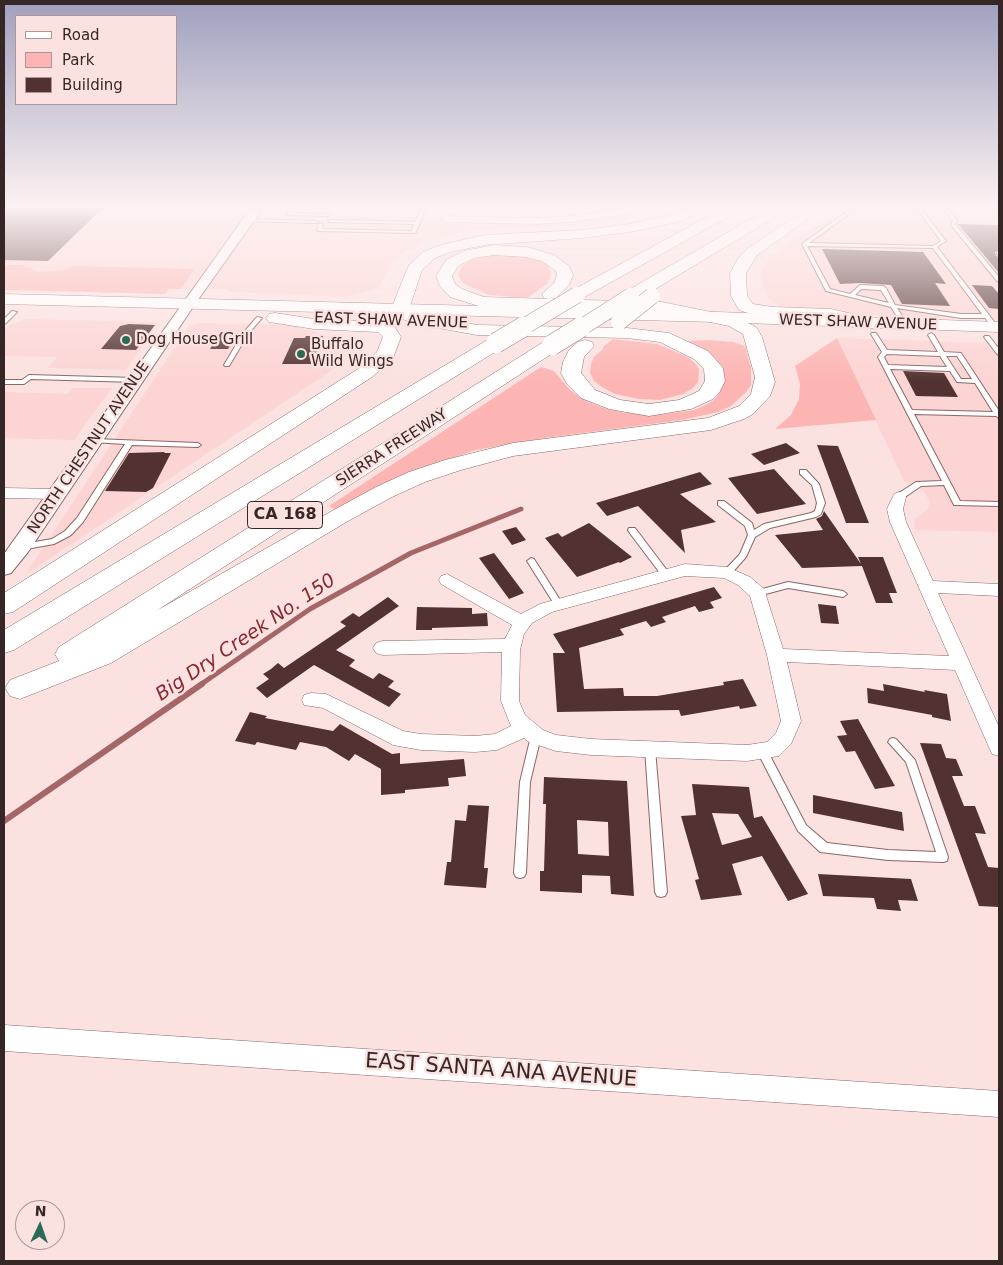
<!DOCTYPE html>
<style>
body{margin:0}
#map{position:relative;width:1003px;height:1265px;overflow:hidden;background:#fbe2e1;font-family:"DejaVu Sans",sans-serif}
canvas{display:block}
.frame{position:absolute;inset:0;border:5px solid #362726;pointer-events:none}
.legend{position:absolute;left:15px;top:15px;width:162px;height:90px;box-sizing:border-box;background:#fbe2e1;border:1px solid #ac9796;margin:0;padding:6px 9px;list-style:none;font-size:15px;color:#362726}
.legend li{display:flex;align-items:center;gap:10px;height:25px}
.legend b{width:25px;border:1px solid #ac9796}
.north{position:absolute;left:15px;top:1200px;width:50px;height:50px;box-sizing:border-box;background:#fbe2e1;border:1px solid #ac9796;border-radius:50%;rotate:3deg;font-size:14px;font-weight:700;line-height:20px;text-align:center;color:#362726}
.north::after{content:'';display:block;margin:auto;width:18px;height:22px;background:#2b6a57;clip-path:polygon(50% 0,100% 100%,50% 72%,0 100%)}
</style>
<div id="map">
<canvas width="1003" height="1265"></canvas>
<div class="frame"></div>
<ul class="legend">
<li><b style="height:6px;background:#fff"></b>Road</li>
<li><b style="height:14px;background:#fcb5b3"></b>Park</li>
<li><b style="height:14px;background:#513231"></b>Building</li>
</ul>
<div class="north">N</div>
</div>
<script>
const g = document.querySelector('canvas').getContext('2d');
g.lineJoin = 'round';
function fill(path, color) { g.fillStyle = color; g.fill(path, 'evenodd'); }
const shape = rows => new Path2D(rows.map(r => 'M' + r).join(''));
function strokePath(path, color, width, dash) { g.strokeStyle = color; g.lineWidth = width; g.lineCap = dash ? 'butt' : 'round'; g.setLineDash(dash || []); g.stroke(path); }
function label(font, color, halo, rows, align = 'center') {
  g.font = font + ' "DejaVu Sans",sans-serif'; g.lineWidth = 5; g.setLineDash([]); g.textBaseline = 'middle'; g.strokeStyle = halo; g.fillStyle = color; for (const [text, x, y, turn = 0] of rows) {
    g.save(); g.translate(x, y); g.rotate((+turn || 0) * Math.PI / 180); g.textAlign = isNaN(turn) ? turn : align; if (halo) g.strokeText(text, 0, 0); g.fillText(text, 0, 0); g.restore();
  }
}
fill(shape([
 [4,205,678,205,648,215,621,220,574,226,464,231,434,239,405,251,391,263,379,288,345,297,231,292,225,289,169,289,165,294,4,290],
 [845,205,999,205,999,320,863,315,837,310,781,307,768,298,760,276,768,259,784,246],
 [24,319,156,322,158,324,126,370,48,368,57,357,4,356,4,328],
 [198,323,292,325,334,338,342,345,345,354,343,359,335,368,25,575,189,326],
 [837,338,999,343,999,532,915,530,914,524,915,519,927,510,930,502,923,490,904,481],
 [73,388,112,388,74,440,4,438,4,392,68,394]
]), '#fcd4d3');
fill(shape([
 [497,254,531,257,541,261,547,265,551,271,550,278,547,284,527,298,489,295,463,283,458,274,463,265,478,257],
 [4,265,25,265,23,267,33,268,32,270,40,272,64,270,72,266,195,269,180,289,169,289,165,294,4,290],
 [837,338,876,420,775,429,791,415,799,399,800,384,795,366],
 [613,339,657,344,686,356,695,363,699,369,698,382,693,388,683,394,660,400,639,399,615,394,602,387,594,381,590,373,591,364,594,357,603,349,603,347],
 [709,340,733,342,745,346,751,368,751,385,747,391,731,406,718,412,682,420,544,438,476,450,410,472,336,510,329,506,541,367,554,371,570,390,586,401,606,409,626,413,658,415,694,410,710,403,716,398,724,381,720,365,715,359,707,352,686,341]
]), '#fcb5b3');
strokePath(shape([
 [200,685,310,609,411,553,521,509]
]), '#a46666', 5);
strokePath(shape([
 [4,821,202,684]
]), '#a46666', 6);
fill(shape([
 [4,205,106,205,48,261,4,260],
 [958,224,999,225,999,250,995,252,996,256,999,257,999,273],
 [822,249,923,252,946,284,935,283,950,306,902,304,891,285,860,283,840,284],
 [972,285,992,286,999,294,999,309,989,308],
 [129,324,155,325,136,350,101,349,120,326],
 [221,332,239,333,228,349,210,349],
 [306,336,323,336,311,364,282,364,294,338,305,338],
 [903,371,944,373,958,397,916,396],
 [786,443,800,453,764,465,751,454],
 [817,445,838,446,869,523,846,523],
 [165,452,164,453,171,453,153,488,146,492,105,491,129,453],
 [774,469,806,504,757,514,728,478],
 [700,472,712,484,680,494,716,522,681,530,685,553,638,506,607,516,596,503],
 [824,511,861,564,858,557,883,557,897,593,889,593,893,603,876,603,862,566,802,568,775,535,823,530,816,519,822,516],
 [589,523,632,557,620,563,619,562,577,577,545,538,558,533,562,537],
 [516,527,526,540,512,545,502,531],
 [494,553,524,593,509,599,479,558],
 [714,587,722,598,710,602,714,608,699,612,695,606,662,617,666,622,651,627,646,621,620,629,624,635,579,648,584,689,623,688,624,696,657,696,724,685,723,682,743,679,757,706,740,709,739,706,681,716,679,710,557,712,553,653,565,653,553,634],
 [388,597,399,606,336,650,355,660,349,666,373,679,379,673,394,681,388,687,401,694,389,707,314,665,267,698,256,688,269,679,263,674,271,669,278,663,284,668,346,626,340,622,353,613,359,617],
 [818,604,836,606,839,624,821,623],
 [417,607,472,608,472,614,487,613,488,626,432,628,432,630,416,630],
 [883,684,925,692,924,690,947,694,951,721,932,717,932,715,868,703,867,688,884,691],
 [250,712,267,716,265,718,333,731,340,724,392,754,400,753,400,764,464,759,466,776,448,778,449,786,405,790,405,793,381,795,381,769,355,754,349,761,326,747,300,742,296,750,257,742,255,745,235,741],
 [858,719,895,786,875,789,855,751,846,752,837,736,847,735,840,721],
 [920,743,941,744,946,758,956,759,963,776,952,776,964,806,975,806,986,834,975,833,988,867,999,868,999,907,979,906],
 [544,777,627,781,634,896,611,894,610,876,582,875,582,893,540,891,540,871,544,871,546,804,543,804],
 [577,820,608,822,609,856,578,854],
 [692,784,749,787,754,818,762,816,808,894,788,901,762,856,732,864,742,895,701,900,695,880,699,879,681,816,696,815],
 [712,813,738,814,752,837,722,845],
 [813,795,902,812,904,831,813,813],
 [468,805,489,806,484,868,488,868,486,888,444,885,447,862,451,862,455,820,466,821],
 [818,874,911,879,918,901,898,900,901,911,877,909,874,898,823,896]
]), '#513231');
const service = shape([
 [293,205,332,205,333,206,331,207,296,206,292,213,329,214,329,216,327,216,287,215,293,205],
 [423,205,427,205,416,232,414,233,319,231,317,230,319,224,321,223,323,224,322,229,412,231,414,224,330,222,328,221,330,220,415,222,423,205],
 [856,205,861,205,809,243,933,246,941,241,914,205,918,205,946,241,937,247,989,315,998,327,997,328,993,328,985,318,961,318,897,308,908,325,905,327,903,326,891,307,826,291,802,244,856,205],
 [807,246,933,248,982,314,961,314,895,305,886,288,883,286,860,285,850,294,830,289,807,246],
 [861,289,881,290,889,303,855,295,861,289],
 [939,205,943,205,957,220,955,224,999,277,999,282,997,281,951,225,953,221,939,205],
 [247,219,316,221,318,222,316,223,245,221,245,220,247,219],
 [997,252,999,252,999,255,997,254,997,252],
 [12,311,17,312,6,323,4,324,4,319,12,311],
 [257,317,262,318,248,334,229,366,225,366,224,365,243,333,257,317],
 [872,333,876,333,887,350,938,352,928,335,931,333,934,335,944,352,961,353,999,411,999,418,996,416,914,414,960,501,999,502,999,506,954,505,944,485,921,486,902,499,896,499,896,495,916,482,942,481,878,357,882,352,871,334,872,333],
 [887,354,940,356,947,367,888,365,884,357,887,354],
 [946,356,957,356,972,379,961,379,946,356],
 [890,369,950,371,957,382,975,383,993,412,912,410,890,369],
 [985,336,989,336,999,349,999,355,997,354,984,337,985,336],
 [29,375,136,378,139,380,136,382,31,379,24,384,4,384,4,380,22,380,29,375],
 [94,439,198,443,201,445,198,447,132,445,83,522,71,535,54,544,21,550,18,549,17,547,18,545,52,539,65,531,77,518,125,444,92,442,91,441,94,439],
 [800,470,806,470,819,484,825,503,821,514,816,517,770,528,755,537,746,557,730,575,724,575,723,573,724,571,740,554,748,535,745,526,718,505,718,501,724,501,752,523,754,530,764,524,811,513,815,511,817,503,812,485,800,474,800,470],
 [629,528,635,528,669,573,670,575,669,577,663,577,629,532,628,530,629,528],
 [531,558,534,559,562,603,563,605,562,607,556,607,527,561,531,558],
 [788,582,843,591,847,594,843,597,788,588,758,596,754,593,755,591,788,582],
 [536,732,539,733,541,736,530,782,526,873,524,877,520,878,516,877,514,873,520,782,531,736,533,733,536,732],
 [893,738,896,739,915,760,948,857,947,861,943,862,888,860,820,852,798,831,757,751,758,748,762,747,766,748,806,825,827,843,888,850,936,852,906,762,888,742,890,739,893,738],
 [650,745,654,746,655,749,667,892,665,896,661,897,657,896,655,892,645,749,646,746,650,745]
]);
const minor = shape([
 [638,205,653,205,616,216,571,222,535,224,446,222,441,219,446,216,535,218,571,216,616,210,638,205],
 [4,488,58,489,63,491,65,494,63,497,58,499,4,498,4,488],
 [899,492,904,494,906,497,903,509,906,522,933,581,999,584,999,596,938,593,999,727,999,756,992,754,955,670,787,662,801,721,791,744,779,756,747,761,591,755,556,751,529,742,524,738,497,750,475,752,421,750,393,745,323,708,304,705,302,700,304,695,311,693,326,694,403,731,421,734,475,736,495,734,511,726,501,701,502,652,382,655,376,653,373,648,376,643,382,641,505,639,512,625,441,584,439,580,441,576,447,574,521,614,540,604,685,564,727,567,750,577,764,589,783,649,949,656,890,522,887,509,894,494,899,492],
 [685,576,724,578,738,585,750,596,767,655,781,721,776,733,767,742,747,745,591,739,556,735,543,730,525,715,519,701,520,650,524,634,532,623,552,612,685,576],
 [4,1025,999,1091,999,1117,4,1051,4,1025]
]);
const tertiary = shape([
 [253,205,265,205,195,304,28,552,11,573,4,575,4,554,253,205]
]);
const primary = shape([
 [4,294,717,312,999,322,999,332,717,322,4,304,4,294]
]);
const motorway = shape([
 [697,205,717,205,715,208,677,222,630,232,582,238,484,245,450,252,435,258,422,270,409,309,426,315,477,325,627,328,669,333,708,351,723,368,725,381,719,393,713,399,691,409,649,416,609,409,581,398,567,384,561,373,563,362,569,350,578,342,585,340,592,342,594,346,584,357,581,373,595,390,620,400,649,404,679,400,699,391,705,381,704,369,694,359,660,342,627,338,477,335,416,324,397,317,391,309,409,265,423,252,441,245,484,235,582,230,630,224,668,215,697,205],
 [729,205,746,205,744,208,579,300,631,301,625,300,623,296,625,292,775,205,792,205,790,208,637,300,631,301,662,302,735,317,756,327,762,337,775,382,770,396,753,414,744,419,711,430,513,456,461,470,425,482,392,497,348,521,111,663,20,699,10,696,5,688,10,680,59,661,55,654,59,647,545,341,552,339,559,341,561,345,559,349,156,611,332,511,376,487,409,472,445,460,513,443,708,418,739,406,751,394,755,377,743,334,729,326,662,312,482,307,450,297,440,286,436,276,446,260,464,251,494,245,527,247,554,255,569,266,573,275,569,285,556,298,551,299,574,299,569,295,571,291,729,205],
 [494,255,526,257,542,261,556,271,557,275,554,283,542,294,544,298,549,299,484,297,462,289,455,284,452,276,458,266,474,258,494,255],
 [812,205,828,205,757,255,746,273,747,296,753,304,773,307,831,309,875,319,881,320,884,324,881,328,875,329,831,319,773,317,748,313,739,310,731,296,730,273,739,257,747,249,812,205],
 [275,313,314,319,380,322,394,326,401,337,393,358,372,377,13,612,4,614,4,593,358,369,377,352,383,337,378,332,314,329,269,322,266,318,269,314,275,313],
 [496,337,503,339,505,343,503,347,14,650,4,653,4,630,489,339,496,337]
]);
strokePath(service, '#8a6665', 2);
strokePath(minor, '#8a6665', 1);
strokePath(tertiary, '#8a6665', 2);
strokePath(primary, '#8a6665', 1);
strokePath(motorway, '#8a6665', 1);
fill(service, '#fff');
fill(minor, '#fff');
fill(tertiary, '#fff');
fill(primary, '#fff');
fill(motorway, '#fff');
const motorwayBridgeFar1 = shape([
 [619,322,652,296],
 [520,329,577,295],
 [579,329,631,296]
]);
const motorwayBridge = shape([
 [496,343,523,327],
 [552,345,581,327]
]);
strokePath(motorwayBridgeFar1, '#8a6665', 17, []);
strokePath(motorwayBridge, '#8a6665', 21, []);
strokePath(motorwayBridgeFar1, '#fff', 16);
strokePath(motorwayBridge, '#fff', 20);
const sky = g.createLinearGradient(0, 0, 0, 382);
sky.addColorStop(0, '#9fa0bf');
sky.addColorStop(0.54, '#fdf2f2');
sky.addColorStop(1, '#fdf2f200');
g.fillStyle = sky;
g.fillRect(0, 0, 1003, 382);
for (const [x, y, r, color] of [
 [126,340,5,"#2b6a57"],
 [301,354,5,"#2b6a57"]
]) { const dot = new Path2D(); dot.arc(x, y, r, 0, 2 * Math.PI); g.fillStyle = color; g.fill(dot); strokePath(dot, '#fbe2e1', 2); }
label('15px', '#362726', '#fbe2e1', [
 ["EAST SHAW AVENUE",391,321,2],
 ["WEST SHAW AVENUE",858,323,2],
 ["NORTH CHESTNUT AVENUE",89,448,-56],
 ["SIERRA FREEWAY",392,448,-33]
]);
label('15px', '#362726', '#fbe2e1', [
 ["Dog House Grill",136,340],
 ["Buffalo",311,345],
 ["Wild Wings",311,362]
], 'left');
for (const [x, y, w] of [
 [285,515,75]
]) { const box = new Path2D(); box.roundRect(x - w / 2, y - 13.5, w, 27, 4); g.fillStyle = '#fbe2e1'; g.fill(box); strokePath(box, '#362726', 1); }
label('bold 16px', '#362726', null, [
 ["CA 168",285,515]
]);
label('italic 19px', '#89282f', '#fbe2e1', [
 ["Big Dry Creek No. 150",246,638,-34]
]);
label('21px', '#362726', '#fbe2e1', [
 ["EAST SANTA ANA AVENUE",501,1071,4]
]);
</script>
